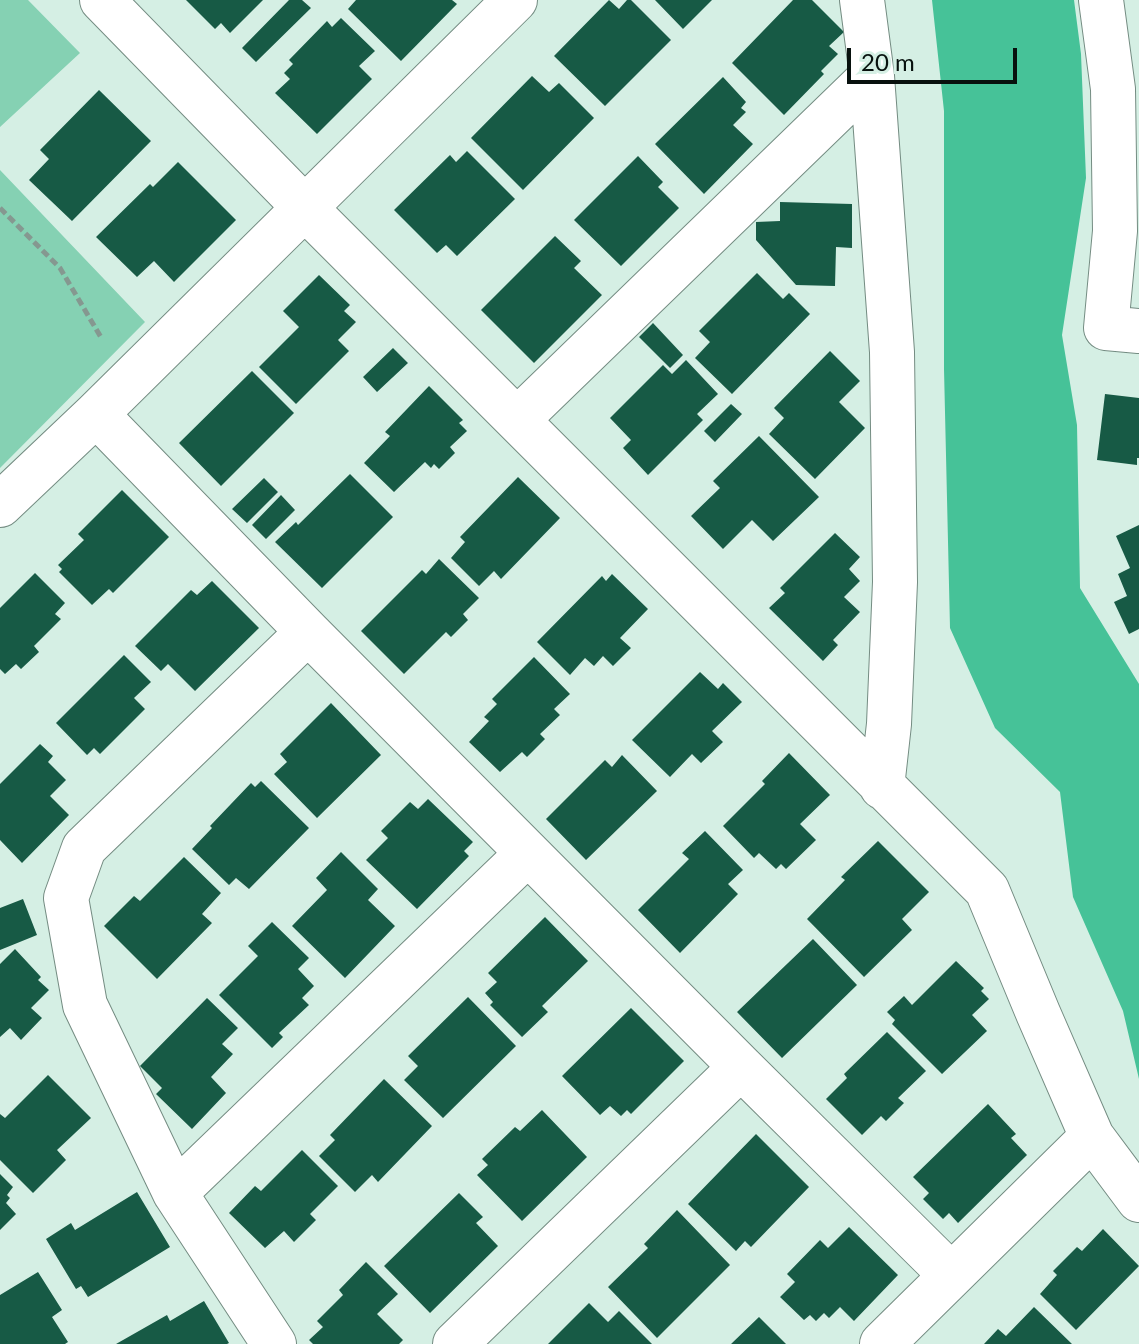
<!DOCTYPE html>
<style>
body{margin:0}
#map{position:relative;width:1139px;height:1344px;overflow:hidden;background:#d5efe4;font-family:Lato,sans-serif}
canvas{display:block}
.scale{position:absolute;left:847px;top:48px;width:170px;height:36px;box-sizing:border-box;border:4px solid #08110e;border-top:0;padding-left:10px;font-size:24px;line-height:28px;white-space:nowrap;color:#08110e;-webkit-text-stroke:6px #d5efe4;paint-order:stroke}
</style>
<div id="map">
<canvas width="1139" height="1344"></canvas>
<div class="scale">20 m</div>
</div>
<script>
const g = document.querySelector('canvas').getContext('2d');
g.lineJoin = 'round';
function fill(path, color) { g.fillStyle = color; g.fill(path, 'evenodd'); }
const shape = rows => new Path2D(rows.map(r => 'M' + r).join(''));
function strokePath(path, color, width, dash) { g.strokeStyle = color; g.lineWidth = width; g.lineCap = dash ? 'butt' : 'round'; g.setLineDash(dash || []); g.stroke(path); }
fill(shape([
 [0,0,28,0,80,53,0,127],
 [0,170,145,322,0,468]
]), '#85d1b3');
fill(shape([
 [932,0,1074,0,1081,54,1086,178,1062,335,1077,425,1080,588,1139,684,1139,1079,1123,1011,1073,897,1060,792,995,728,950,628,944,369,944,111]
]), '#46c298');
fill(shape([
 [186,0,263,0,230,33,221,23,215,29],
 [289,0,302,0,311,8,256,62,242,48],
 [356,0,452,0,457,4,401,61,348,9],
 [609,0,619,9,627,0,631,0,671,40,605,106,554,56],
 [655,0,712,0,683,29],
 [793,0,812,0,844,32,829,46,838,54,821,71,824,74,784,115,732,63],
 [341,18,375,51,359,66,372,79,317,134,275,93,290,79,284,73,293,64,289,60,327,21,332,27],
 [532,76,549,92,559,83,594,118,523,190,471,138],
 [723,77,746,102,741,108,746,112,733,125,753,144,704,194,655,144],
 [99,90,151,141,72,221,29,180,49,159,40,150],
 [467,151,515,199,457,256,446,245,437,253,394,210,450,155,456,162],
 [638,156,663,182,658,187,679,208,621,266,574,220],
 [178,162,236,220,174,282,154,261,137,277,96,237,150,184,153,187],
 [780,202,852,204,852,248,836,247,835,286,796,285,756,240,756,222,780,221],
 [555,236,581,261,574,268,602,295,534,363,481,310],
 [757,273,783,299,789,293,810,314,732,394,695,358,710,342,699,331],
 [319,275,350,305,344,311,356,322,338,340,349,351,296,404,259,367,299,327,283,311],
 [653,323,683,355,670,368,639,337],
 [393,348,408,363,377,392,363,377],
 [830,351,860,381,839,402,865,428,815,479,769,434,784,418,774,408],
 [686,360,718,394,697,414,703,420,648,475,623,448,631,440,610,418,663,365,672,374],
 [252,371,294,413,221,486,179,443],
 [429,386,463,420,459,423,467,431,450,447,455,453,439,469,434,464,431,468,425,462,394,492,364,463,390,436,385,432],
 [1105,394,1139,398,1139,458,1137,458,1137,465,1097,460],
 [731,404,742,414,715,442,704,431],
 [759,436,819,497,773,541,752,520,723,549,691,516,720,488,713,481],
 [350,474,393,517,322,588,275,542,296,522,298,525],
 [518,477,560,518,501,579,494,571,479,586,451,558,465,542,460,537],
 [264,478,278,492,247,523,232,509],
 [122,490,169,537,113,593,109,589,92,605,59,572,62,569,58,565,84,540,78,534],
 [281,495,295,510,266,539,252,525],
 [1139,525,1139,629,1129,634,1114,602,1127,596,1118,574,1130,568,1116,536],
 [835,533,860,557,849,569,860,581,844,597,860,612,833,640,838,645,823,661,769,608,785,593,780,588],
 [439,559,479,598,463,614,468,620,451,637,446,632,404,674,361,631,422,570,426,574],
 [35,573,65,603,55,614,61,619,34,646,39,652,21,669,16,664,5,674,0,669,0,608],
 [612,574,648,609,620,638,631,648,613,666,603,656,594,666,585,658,570,675,537,642,602,576,606,581],
 [212,581,259,628,195,691,168,664,161,671,135,646,191,590,197,595],
 [124,655,151,682,134,698,145,709,100,754,94,748,87,755,56,723],
 [534,657,570,694,554,709,560,715,540,734,545,739,527,757,522,752,500,772,469,742,489,721,484,717,497,704,492,699],
 [700,672,718,689,723,683,742,702,712,731,723,742,701,763,692,754,670,777,632,740],
 [331,703,381,755,317,818,274,774,287,762,280,754],
 [40,744,53,756,48,762,66,780,50,796,69,815,22,863,0,840,0,784],
 [789,753,830,795,800,824,816,840,786,869,781,864,776,869,759,853,754,858,723,826,765,784,762,781],
 [622,755,657,791,586,860,546,819,605,760,612,767],
 [261,781,309,828,249,889,236,878,229,885,192,849,212,828,210,826,251,783,255,787],
 [428,799,473,842,464,851,469,856,417,909,366,860,388,838,381,831,410,802,418,809],
 [705,831,743,870,728,884,738,894,680,953,638,910,689,859,682,853],
 [878,841,929,892,902,919,912,930,864,977,807,919,845,880,841,877],
 [341,852,378,889,368,900,395,926,345,978,292,926,327,890,316,878],
 [184,857,221,893,202,914,212,923,157,979,104,926,134,896,140,901],
 [23,899,37,935,0,950,0,908],
 [545,917,588,961,542,1006,548,1012,522,1037,490,1005,493,1002,485,993,497,982,488,973],
 [272,922,309,958,298,969,314,986,302,998,309,1005,279,1033,283,1037,272,1048,219,995,258,956,248,946],
 [813,939,857,985,782,1058,737,1012],
 [15,949,41,977,38,980,49,990,31,1008,42,1018,21,1040,10,1028,0,1037,0,964],
 [956,961,984,988,981,991,989,999,972,1015,987,1031,942,1074,892,1024,895,1020,887,1012,904,996,912,1005],
 [468,997,516,1046,443,1118,404,1080,418,1066,408,1056],
 [207,998,238,1028,222,1044,233,1054,211,1077,226,1093,192,1129,156,1094,162,1088,140,1066],
 [631,1008,684,1061,631,1114,627,1110,621,1116,610,1106,600,1115,562,1076],
 [887,1032,926,1071,898,1098,904,1103,886,1121,881,1116,862,1135,826,1099,847,1078,844,1074],
 [48,1075,91,1118,57,1150,66,1160,33,1193,0,1160,0,1114,5,1118],
 [384,1079,432,1126,378,1182,372,1175,355,1192,319,1156,335,1140,330,1135],
 [988,1104,1016,1134,1011,1138,1027,1155,958,1223,949,1213,943,1219,923,1199,929,1193,913,1177],
 [542,1110,587,1157,522,1221,477,1175,488,1165,482,1159,515,1127,520,1131],
 [756,1134,809,1187,751,1247,745,1241,736,1251,688,1204],
 [302,1150,338,1186,310,1214,316,1220,294,1242,284,1231,265,1248,229,1213,255,1186,261,1191],
 [0,1174,13,1187,7,1195,10,1198,6,1203,16,1214,0,1230],
 [137,1192,170,1247,88,1297,81,1286,76,1289,46,1239,71,1223,75,1230],
 [459,1193,483,1217,476,1223,498,1246,430,1313,384,1266],
 [677,1210,730,1265,657,1338,608,1287,648,1248,644,1244],
 [849,1227,898,1275,854,1321,840,1307,829,1318,824,1313,816,1321,810,1315,804,1320,780,1297,795,1282,787,1274,820,1240,828,1248],
 [1103,1229,1139,1266,1076,1330,1040,1294,1057,1275,1053,1271,1077,1247,1082,1251],
 [366,1262,398,1294,377,1314,403,1340,399,1344,313,1344,309,1340,323,1327,317,1321,343,1295,339,1290],
 [38,1272,62,1310,52,1317,68,1342,65,1344,0,1344,0,1295],
 [204,1301,229,1343,227,1344,116,1344,167,1315,170,1321],
 [589,1303,608,1322,619,1311,652,1344,548,1344],
 [1034,1307,1072,1344,984,1344,998,1329,1006,1336],
 [759,1317,786,1344,731,1344]
]), '#175a45');
const street = shape([
 [862,0,872,76,892,352,895,582,889,724,882,787],
 [1101,0,1113,89,1115,231,1106,328,1139,331],
 [305,208,987,890,1038,1013,1092,1137,1139,1200],
 [96,414,308,632,741,1067,951,1275],
 [518,419,872,76],
 [0,505,96,414,515,0],
 [175,1193,528,853],
 [274,1344,175,1193,85,1005,66,898,84,848,308,632],
 [455,1344,741,1067],
 [882,1344,1092,1137]
]);
const secondary = shape([
 [102,0,305,208]
]);
strokePath(street, '#748c82', 46);
strokePath(secondary, '#748c82', 46);
strokePath(shape([
 [0,208,60,268,102,339]
]), '#859890', 5, [8, 4]);
strokePath(street, '#fff', 44);
strokePath(secondary, '#fff', 44);
</script>
